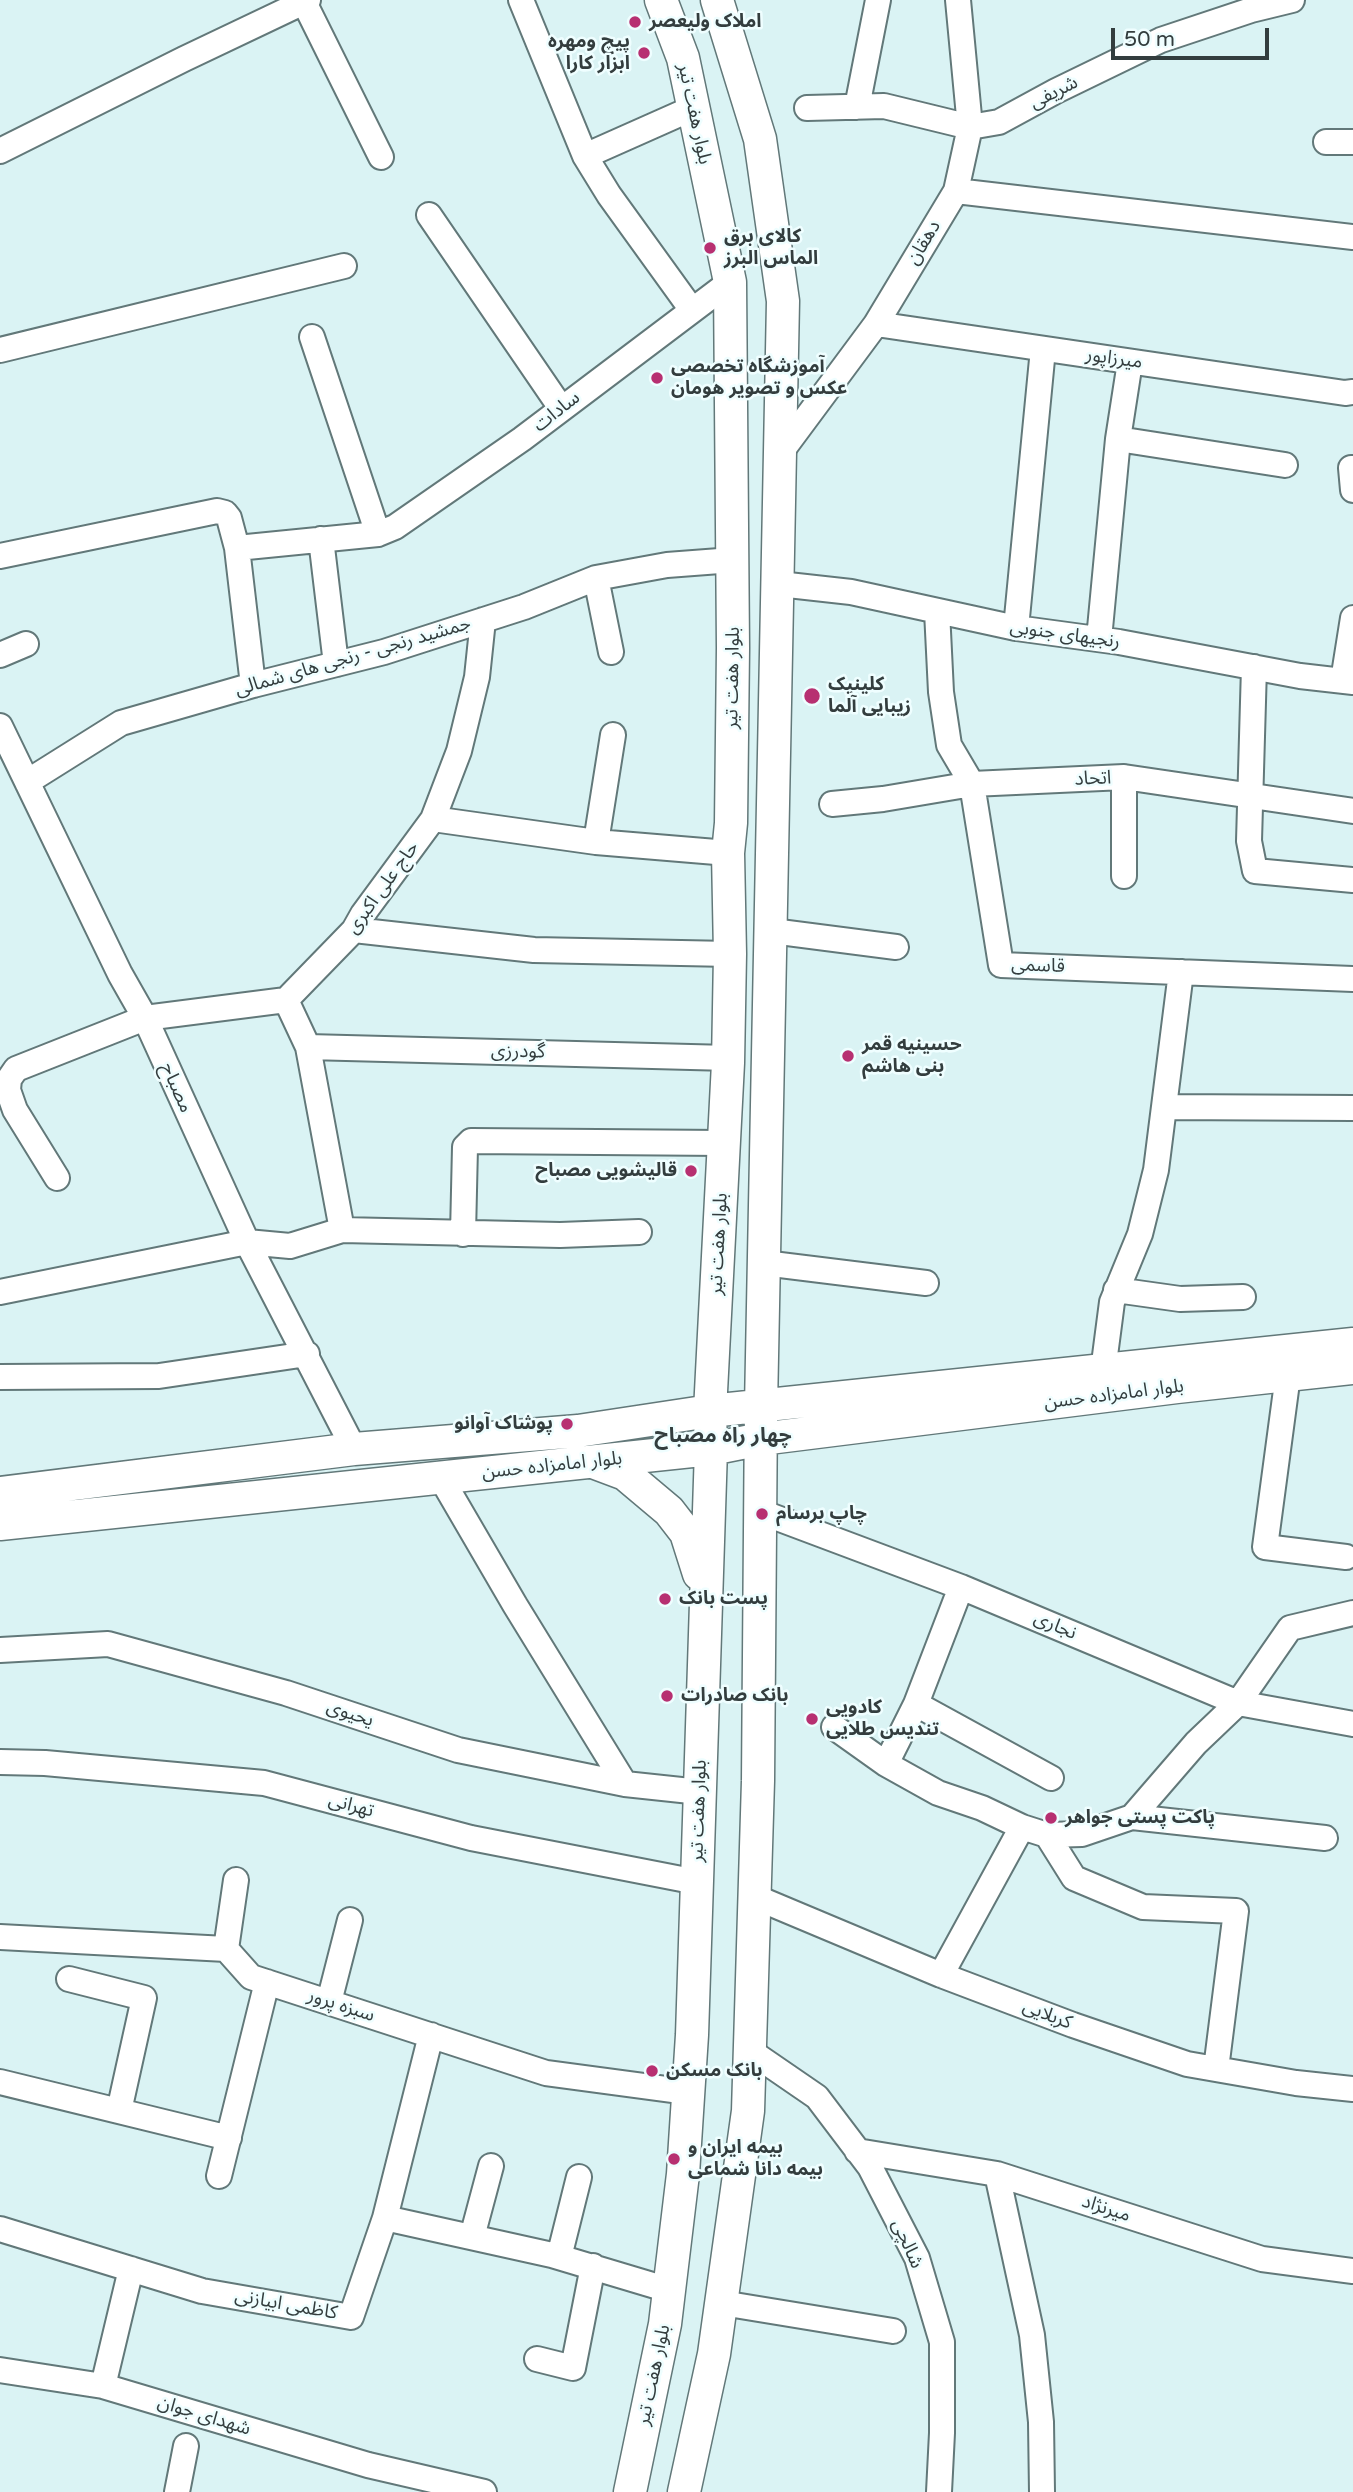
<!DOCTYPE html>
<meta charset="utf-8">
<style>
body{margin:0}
#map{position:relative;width:1353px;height:2492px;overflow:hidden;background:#daf3f4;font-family:"Varela Round",sans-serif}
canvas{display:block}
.scale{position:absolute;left:1111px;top:28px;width:158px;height:32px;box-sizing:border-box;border:4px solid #333d3e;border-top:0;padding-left:9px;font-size:21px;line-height:24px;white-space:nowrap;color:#333d3e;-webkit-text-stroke:5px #effeff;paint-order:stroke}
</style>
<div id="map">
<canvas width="1353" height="2492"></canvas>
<div class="scale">50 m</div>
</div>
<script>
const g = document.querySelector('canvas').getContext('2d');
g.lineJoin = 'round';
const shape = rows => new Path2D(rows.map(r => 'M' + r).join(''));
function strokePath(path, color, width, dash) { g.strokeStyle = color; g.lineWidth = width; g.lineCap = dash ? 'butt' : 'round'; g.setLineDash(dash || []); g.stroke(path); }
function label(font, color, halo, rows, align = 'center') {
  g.font = font + ' "Varela Round","Noto Sans Arabic",sans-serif'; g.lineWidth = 5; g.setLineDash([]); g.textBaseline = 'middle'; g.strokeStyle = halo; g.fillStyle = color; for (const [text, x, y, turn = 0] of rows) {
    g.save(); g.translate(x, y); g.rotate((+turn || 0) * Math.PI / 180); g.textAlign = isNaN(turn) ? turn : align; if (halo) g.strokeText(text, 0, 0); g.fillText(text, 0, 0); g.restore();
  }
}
const minor = shape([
 [521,0,585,156,609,195,692,310],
 [304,2,381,157],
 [857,107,878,0],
 [807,108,884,106,970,127,999,122,1056,91,1161,40,1251,10,1292,0],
 [1326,142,1353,142],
 [0,151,184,59,308,0],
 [585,156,693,108],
 [956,191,1353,237],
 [429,215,561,408],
 [876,324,1345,393,1353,392],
 [312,337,378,534],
 [0,350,344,266],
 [1118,439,1285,465],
 [781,452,876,324,956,191,970,127,958,0],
 [1353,468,1351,468,1353,490],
 [321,539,336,664],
 [237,548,378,534,395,527,522,439,730,282],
 [0,556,217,511,225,513,229,518,237,548,253,685],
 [596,578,611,652],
 [779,584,851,592,1016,628,1119,642,1300,676,1353,682],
 [937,611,941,692,949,745,972,784,1001,965,1353,979],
 [1016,628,1043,349],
 [1099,639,1118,439,1130,362],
 [0,655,26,644],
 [1254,667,1249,841,1255,871,1353,880],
 [1343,681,1353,618],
 [0,726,120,974,145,1018,247,1242,354,1449],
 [27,782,121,723,253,685,384,652,524,607,596,578,667,565,733,560],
 [832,804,883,799,972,784,1124,777,1353,811],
 [433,819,596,842,728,853],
 [596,842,613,735],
 [1124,876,1124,777],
 [354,930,534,950,730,954],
 [772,931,896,947],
 [286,1000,308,1047,342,1230],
 [308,1047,729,1058],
 [1164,1107,1353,1108],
 [57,1178,15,1110,8,1090,9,1079,16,1069,145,1018,286,1000,354,930,363,914,433,819,459,751,477,677,483,620],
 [463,1234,465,1147,471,1141,724,1143],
 [764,1263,926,1283],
 [1116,1290,1180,1299,1243,1297],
 [0,1292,247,1242,290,1246,342,1230,560,1235,639,1232],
 [1103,1371,1112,1302,1140,1234,1156,1170,1181,972],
 [1288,1375,1265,1547,1346,1557],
 [0,1377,159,1376,307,1354],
 [441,1478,515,1605,625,1784],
 [761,1512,961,1587,1238,1703,1353,1724],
 [0,1650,108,1644,286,1693,458,1750,625,1784,700,1792],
 [916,1704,1051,1778],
 [834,1727,886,1764,938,1793,982,1808,1022,1827,1047,1835,1082,1834,1132,1817,1196,1743,1238,1703,1290,1628,1353,1613],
 [0,1762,45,1763,264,1783,471,1838,697,1882],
 [886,1764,916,1704,961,1587],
 [1132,1817,1325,1838],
 [1047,1835,1074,1878,1143,1907,1236,1911,1216,2069],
 [755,1897,941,1975,1073,2025,1187,2064,1296,2083,1353,2089],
 [0,1937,226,1949,251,1977,546,2073,688,2092],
 [226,1949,236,1880],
 [941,1975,1022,1827],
 [69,1979,144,1998,119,2111],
 [329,2002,350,1920],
 [750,2051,817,2097,870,2167,917,2258,942,2342,942,2433,939,2492],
 [0,2082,229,2138],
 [857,2151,997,2174,1262,2259,1353,2271],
 [997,2174,1032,2335,1041,2422,1042,2492],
 [219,2176,267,1982],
 [385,2218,431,2035],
 [0,2229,202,2291,351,2317,385,2218,552,2255,669,2290],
 [472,2237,491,2166],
 [559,2257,579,2177],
 [722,2303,893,2331],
 [537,2359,573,2368,593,2266],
 [0,2370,103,2386,368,2465,484,2492],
 [103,2386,131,2269],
 [177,2492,186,2446]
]);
const major = shape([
 [593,1462,625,1474,669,1511,686,1533,699,1574],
 [0,1493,354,1449,578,1431,710,1411,1353,1344],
 [0,1524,711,1449,761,1439,1177,1387,1353,1368],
 [630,2492,665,2324,683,2174,692,2035,711,1449,710,1411,728,1063,730,954,728,853,731,823,733,648,730,282,683,58,661,0],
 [684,2492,714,2354,748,2111,758,1781,761,1406,783,301,760,139,717,0]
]);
strokePath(minor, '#627879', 28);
strokePath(major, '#627879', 35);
strokePath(minor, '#fff', 24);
strokePath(major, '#fff', 32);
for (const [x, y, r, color] of [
 [635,22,7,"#b73071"],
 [644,53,7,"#b73071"],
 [710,248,7,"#b73071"],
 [657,378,7,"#b73071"],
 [812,696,9,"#b73071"],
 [848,1056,7,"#b73071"],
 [691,1171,7,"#b73071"],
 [567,1424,7,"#b73071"],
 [762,1514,7,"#b73071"],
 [665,1599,7,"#b73071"],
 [667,1696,7,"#b73071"],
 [812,1719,7,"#b73071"],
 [1051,1818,7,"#b73071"],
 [652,2071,7,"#b73071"],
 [674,2159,7,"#b73071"]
]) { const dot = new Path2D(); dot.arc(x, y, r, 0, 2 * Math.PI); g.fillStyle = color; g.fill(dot); strokePath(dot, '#effeff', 2.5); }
label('bold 19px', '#333d3e', '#effeff', [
 ["املاک ولیعصر",649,22],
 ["پیچ ومهره",630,42,"right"],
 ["ابزار کارا",630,64,"right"],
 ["کالای برق",724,237],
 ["الماس البرز",724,259],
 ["آموزشگاه تخصصی",671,367],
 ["عکس و تصویر هومان",671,389],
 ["کلینیک",828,685],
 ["زیبایی آلما",828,707],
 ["حسینیه قمر",862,1045],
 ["بنی هاشم",862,1067],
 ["قالیشویی مصباح",677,1171,"right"],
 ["پوشاک آوانو",553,1424,"right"],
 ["چاپ برسام",776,1514],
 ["پست بانک",679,1599],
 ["بانک صادرات",681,1696],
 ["کادویی",826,1708],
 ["تندیس طلایی",826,1730],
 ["پاکت پستی جواهر",1065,1818],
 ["بانک مسکن",666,2071],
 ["بیمه ایران و",688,2148],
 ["بیمه دانا شماعی",688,2170]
], 'left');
label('19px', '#333d3e', '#effeff', [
 ["شریفی",1054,93,-27],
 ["بلوار هفت تیر",694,114,78],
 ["دهقان",924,243,-59],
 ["میرزاپور",1114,359,8],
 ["سادات",557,412,-38],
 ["رنجیهای جنوبی",1065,635,8],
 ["جمشید رنجی - رنجی های شمالی",353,657,-16],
 ["بلوار هفت تیر",733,678,-89],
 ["اتحاد",1093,779,-2],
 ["حاج علی اکبری",383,888,-54],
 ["قاسمی",1038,966,2],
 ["گودرزی",518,1052,1],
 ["مصباح",176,1088,66],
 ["بلوار هفت تیر",719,1244,-87],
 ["بلوار امامزاده حسن",1114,1395,-7],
 ["بلوار امامزاده حسن",552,1466,-6],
 ["نجاری",1055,1626,23],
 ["یحیوی",350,1714,18],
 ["تهرانی",351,1806,15],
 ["بلوار هفت تیر",699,1811,-88],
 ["سبزه پرور",341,2006,18],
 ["کربلایی",1047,2015,21],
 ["میرنژاد",1106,2209,18],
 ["شالچی",907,2244,66],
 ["کاظمی ابیازنی",286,2305,10],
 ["بلوار هفت تیر",654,2375,-78],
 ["شهدای جوان",204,2416,17]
]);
label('bold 21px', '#333d3e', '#effeff', [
 ["چهار راه مصباح",723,1436]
]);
</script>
